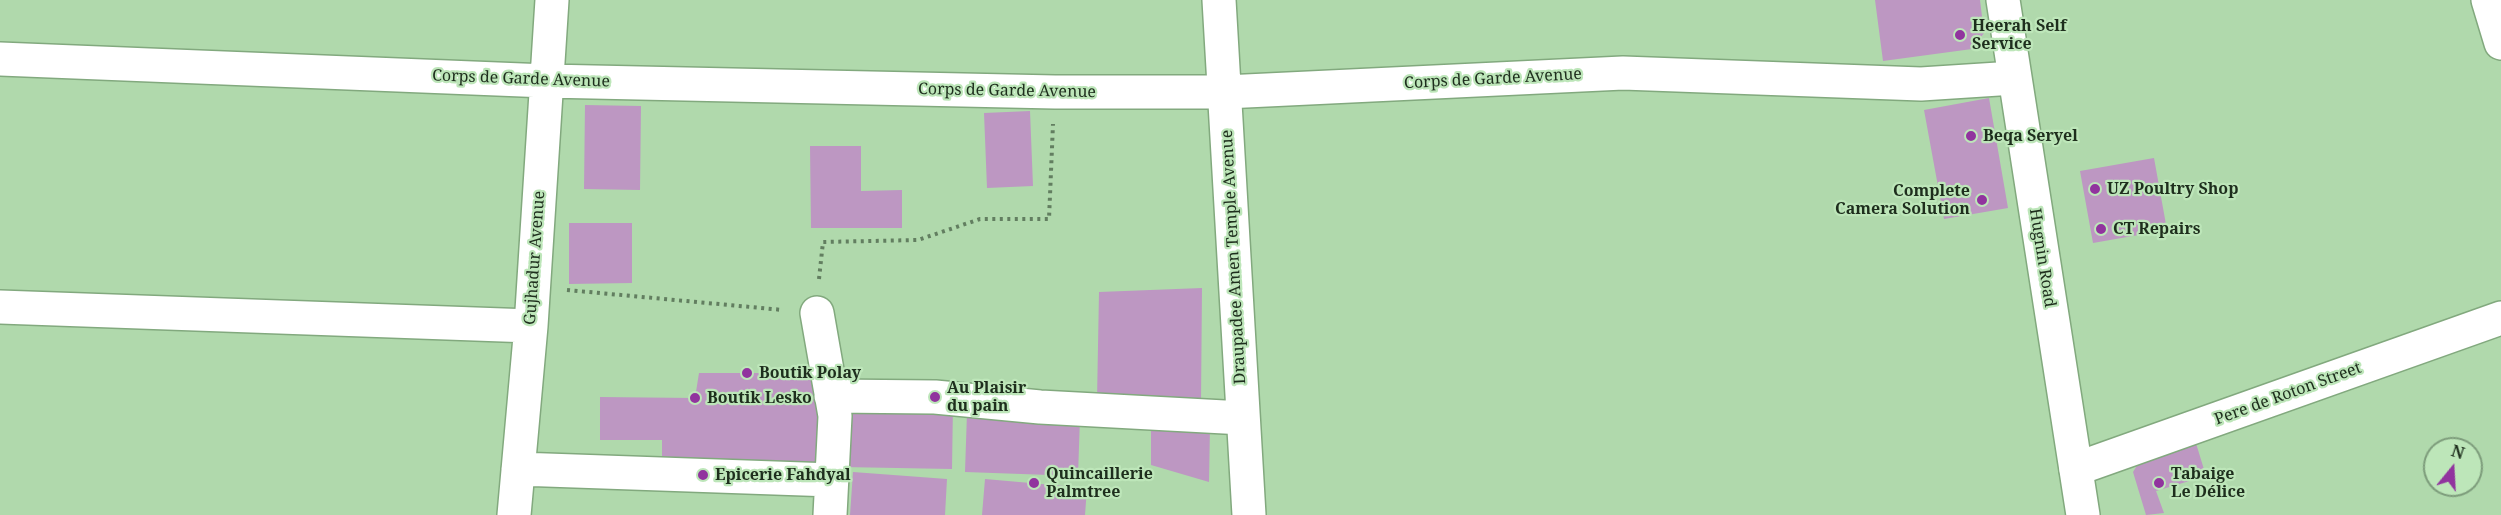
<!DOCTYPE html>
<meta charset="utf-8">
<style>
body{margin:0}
#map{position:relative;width:2501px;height:515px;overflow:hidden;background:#b0d9ac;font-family:"Noto Serif",serif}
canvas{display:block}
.north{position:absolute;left:2423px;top:437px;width:60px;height:60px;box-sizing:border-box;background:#bde6b9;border:2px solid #7d9c7b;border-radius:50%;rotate:18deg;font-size:16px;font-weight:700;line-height:24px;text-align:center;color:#1e2e1d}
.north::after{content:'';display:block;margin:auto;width:21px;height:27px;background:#91349e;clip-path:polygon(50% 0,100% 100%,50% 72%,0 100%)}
</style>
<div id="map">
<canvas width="2501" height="515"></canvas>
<div class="north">N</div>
</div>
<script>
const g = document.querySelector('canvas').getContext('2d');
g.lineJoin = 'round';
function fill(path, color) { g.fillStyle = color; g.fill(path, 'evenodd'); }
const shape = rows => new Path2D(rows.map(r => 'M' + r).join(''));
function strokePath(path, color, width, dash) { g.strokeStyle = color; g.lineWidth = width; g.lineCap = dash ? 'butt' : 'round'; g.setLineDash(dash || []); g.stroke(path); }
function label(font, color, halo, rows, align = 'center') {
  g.font = font + ' "Noto Serif",serif'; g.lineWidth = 4.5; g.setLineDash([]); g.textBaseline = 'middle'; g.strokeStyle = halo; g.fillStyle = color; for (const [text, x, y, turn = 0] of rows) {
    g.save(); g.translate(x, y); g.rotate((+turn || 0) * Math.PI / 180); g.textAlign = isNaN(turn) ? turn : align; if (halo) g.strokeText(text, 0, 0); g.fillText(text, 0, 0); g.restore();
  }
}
fill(shape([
 [1875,0,1980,0,1984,33,1972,49,1883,61],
 [1989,98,2008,208,1944,219,1924,110],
 [585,105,641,106,640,190,584,189],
 [1030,111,1033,186,987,188,984,113],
 [810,146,861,146,861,191,902,190,902,228,811,228],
 [2154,158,2167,230,2093,243,2080,171],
 [569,223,632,223,632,283,569,284],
 [1202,288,1201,402,1097,400,1099,292],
 [699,373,825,373,825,464,662,464,662,440,600,440,600,397,695,398],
 [843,402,953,404,952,469,842,467],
 [967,413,1080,417,1078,476,965,472],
 [1151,424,1210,426,1209,482,1151,465],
 [2195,440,2206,476,2156,491,2164,513,2146,515,2133,472,2142,457],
 [853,472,947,479,945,515,850,515],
 [985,479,1087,488,1085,515,982,515]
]), '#bd97c2');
const minor = shape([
 [1219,0,1249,515],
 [2488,0,2501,43],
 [0,59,547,81,1055,92,1225,92,1623,73,1921,84,2014,78],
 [0,307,531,326],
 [817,313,835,416,830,515],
 [831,396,935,397,1040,407,1243,418],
 [518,469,832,480],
 [2076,469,2501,318],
 [514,515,531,326,552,0]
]);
const secondary = shape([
 [2003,0,2083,515]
]);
strokePath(minor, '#82a97e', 36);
strokePath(secondary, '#82a97e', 36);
strokePath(shape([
 [819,279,823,242,918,240,980,219,1049,219,1053,124],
 [567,290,783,310]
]), '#627e60', 4, [3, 4.5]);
strokePath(minor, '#fff', 33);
strokePath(secondary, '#fff', 33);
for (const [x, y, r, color] of [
 [1960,35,6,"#91349e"],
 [1971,136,6,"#91349e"],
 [2095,189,6,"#91349e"],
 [1982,200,6,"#91349e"],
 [2101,229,6,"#91349e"],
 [747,373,6,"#91349e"],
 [935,397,6,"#91349e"],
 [695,398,6,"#91349e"],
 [703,475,6,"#91349e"],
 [1034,483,6,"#91349e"],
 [2159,483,6,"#91349e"]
]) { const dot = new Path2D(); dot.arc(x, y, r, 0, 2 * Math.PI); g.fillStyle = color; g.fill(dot); strokePath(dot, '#bde6b9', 2); }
label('bold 16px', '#1e2e1d', '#bde6b9', [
 ["Heerah Self",1972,26],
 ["Service",1972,44],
 ["Beqa Seryel",1983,136],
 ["UZ Poultry Shop",2107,189],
 ["Complete",1970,191,"right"],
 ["Camera Solution",1970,209,"right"],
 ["CT Repairs",2113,229],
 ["Boutik Polay",759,373],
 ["Au Plaisir",947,388],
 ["du pain",947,406],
 ["Boutik Lesko",707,398],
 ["Quincaillerie",1046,474],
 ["Palmtree",1046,492],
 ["Tabaige",2171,474],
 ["Le Délice",2171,492],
 ["Epicerie Fahdyal",715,475]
], 'left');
label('16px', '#1e2e1d', '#bde6b9', [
 ["Corps de Garde Avenue",521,79,2],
 ["Corps de Garde Avenue",1493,79,-3],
 ["Corps de Garde Avenue",1007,91,1],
 ["Draupadee Amen Temple Avenue",1234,257,-93],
 ["Gujhadur Avenue",535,258,-86],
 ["Hugnin Road",2042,258,81],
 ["Pere de Roton Street",2288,394,-20]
]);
</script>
